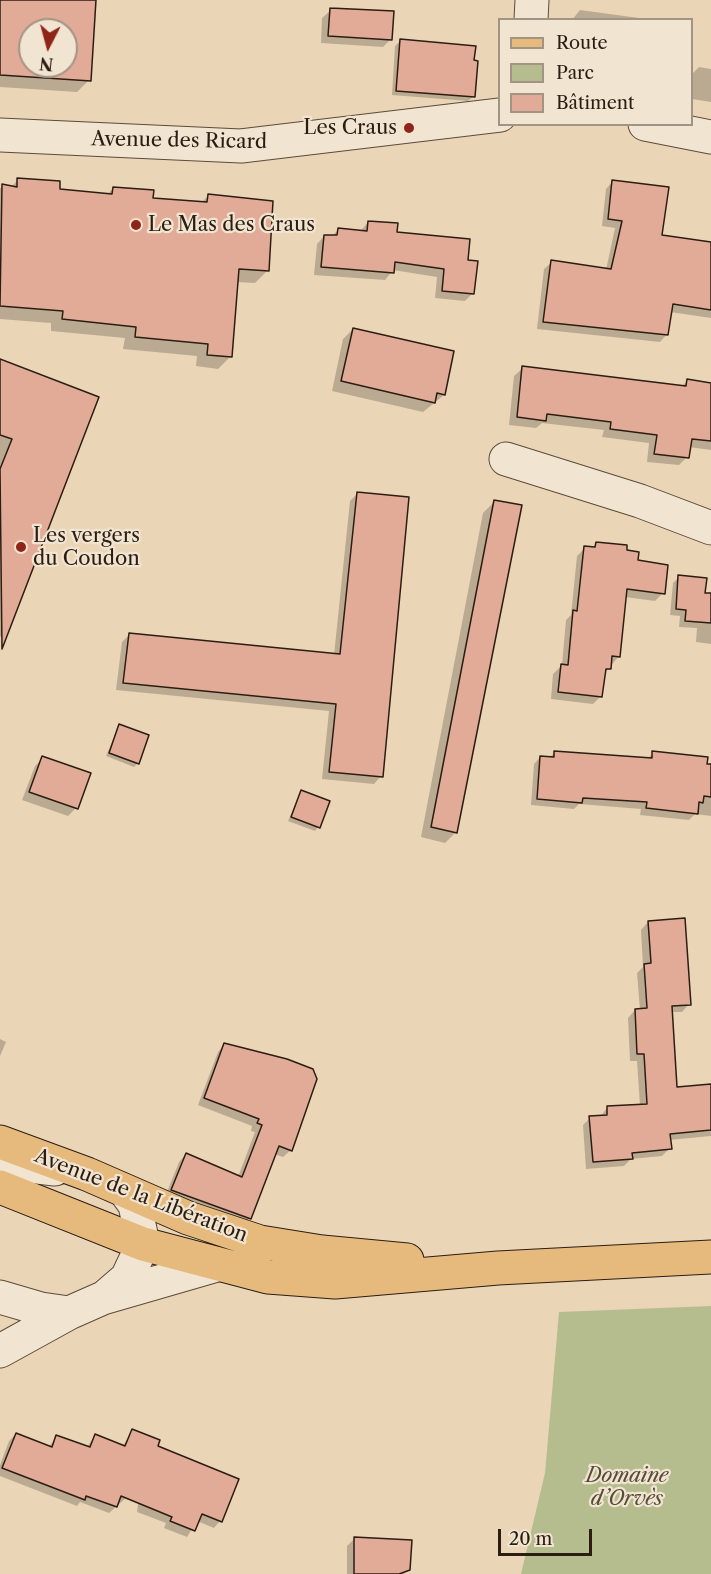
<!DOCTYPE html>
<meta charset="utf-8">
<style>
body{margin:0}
#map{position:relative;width:711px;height:1574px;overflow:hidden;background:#ead5b7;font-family:"Libre Caslon Text",serif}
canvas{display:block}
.legend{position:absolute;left:498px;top:18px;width:195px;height:108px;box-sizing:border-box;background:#f1e4d0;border:2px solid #a29484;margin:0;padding:8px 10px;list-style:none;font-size:18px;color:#2c1d13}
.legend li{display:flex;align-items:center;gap:12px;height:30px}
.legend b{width:30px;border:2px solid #a29484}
.north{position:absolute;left:18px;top:18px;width:60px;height:60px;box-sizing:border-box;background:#f1e4d0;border:2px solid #a29484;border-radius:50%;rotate:186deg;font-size:16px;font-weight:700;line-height:24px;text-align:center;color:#2c1d13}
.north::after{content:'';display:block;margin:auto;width:21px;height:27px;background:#8f2418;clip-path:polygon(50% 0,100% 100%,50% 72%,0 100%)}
.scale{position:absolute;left:498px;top:1529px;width:94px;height:27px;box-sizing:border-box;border:3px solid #2c1d13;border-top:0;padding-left:8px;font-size:18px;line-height:21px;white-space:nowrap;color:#2c1d13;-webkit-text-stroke:4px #f1e4d0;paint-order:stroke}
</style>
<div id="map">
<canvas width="711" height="1574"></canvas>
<ul class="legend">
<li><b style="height:8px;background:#e5ba7c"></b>Route</li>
<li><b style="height:16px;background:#b5bd8f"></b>Parc</li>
<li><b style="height:16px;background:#e2ab97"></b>Bâtiment</li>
</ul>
<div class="north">N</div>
<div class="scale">20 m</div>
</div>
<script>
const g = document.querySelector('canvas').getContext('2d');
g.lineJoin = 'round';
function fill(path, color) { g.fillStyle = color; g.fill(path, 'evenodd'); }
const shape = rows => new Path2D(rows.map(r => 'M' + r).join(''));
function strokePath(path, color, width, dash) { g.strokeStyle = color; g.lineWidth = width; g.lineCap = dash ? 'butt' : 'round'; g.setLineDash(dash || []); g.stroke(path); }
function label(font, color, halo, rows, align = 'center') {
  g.font = font + ' "Libre Caslon Text",serif'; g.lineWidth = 4.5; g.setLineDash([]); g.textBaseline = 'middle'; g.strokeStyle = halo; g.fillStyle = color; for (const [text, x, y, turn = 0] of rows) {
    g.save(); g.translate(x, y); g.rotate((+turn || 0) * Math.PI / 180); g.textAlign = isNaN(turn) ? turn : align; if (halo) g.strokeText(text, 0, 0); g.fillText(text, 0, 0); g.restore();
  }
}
fill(shape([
 [711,1306,711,1574,521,1574,545,1473,559,1312]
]), '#b5bd8f');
fill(shape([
 [0,0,65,0,89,80,77,92,0,87],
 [30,30,66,30,66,66,30,66],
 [331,10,391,39,383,47,321,43,322,18],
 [580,10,639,18,638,20,572,20],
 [400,41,472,62,474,96,468,101,392,95,395,46],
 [699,67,711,69,711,102,692,99,692,74],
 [18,180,58,190,107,195,113,188,152,200,201,203,208,196,267,271,255,283,237,282,231,356,218,369,196,366,197,356,123,349,125,338,51,331,51,323,0,319,0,188,11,187],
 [613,181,660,236,711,247,711,318,670,312,667,334,660,342,537,329,544,269,552,262,606,270,615,228,602,226,606,189],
 [368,222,466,261,473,293,465,301,435,298,437,277,393,270,385,280,314,275,317,244,324,236,331,237,338,230,360,232],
 [353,329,444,395,423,412,332,391,343,339],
 [0,360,97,398,9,628,0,637],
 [523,368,681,387,687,381,711,385,711,450,689,447,687,457,679,465,647,462,649,443,602,437,604,430,542,423,536,428,509,425,514,376],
 [358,493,381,776,374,784,322,779,329,711,116,690,122,642,129,635,334,655,350,501],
 [494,502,456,832,445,843,421,837,483,513],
 [597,544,625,552,663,593,655,601,625,597,619,656,603,675,601,696,593,704,551,699,553,674,562,665,566,620,571,615,577,556,585,548,592,549],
 [679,577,704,594,711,594,711,644,696,642,697,628,679,627,680,616,670,615,673,583],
 [119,726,138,763,134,767,106,756],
 [555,752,647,759,653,753,711,765,711,816,695,814,689,820,640,815,641,809,579,804,574,809,531,805,534,764,540,757,549,758],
 [43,758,76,808,68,816,22,800,35,766],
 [301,792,318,827,315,831,288,821],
 [648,922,689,1004,682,1012,671,1012,676,1089,711,1086,711,1136,669,1140,670,1148,662,1156,631,1159,624,1166,586,1169,583,1125,590,1118,600,1117,607,1108,640,1106,637,1061,630,1061,628,1018,635,1010,640,1010,637,973,643,967,641,930],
 [0,1039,6,1042,0,1056],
 [225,1044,291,1150,283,1157,274,1154,250,1218,242,1226,165,1197,179,1162,186,1154,238,1177,255,1132,251,1131,252,1126,198,1105,218,1052],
 [133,1430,156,1447,220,1521,214,1528,197,1521,187,1537,164,1528,166,1523,137,1512,141,1482,133,1480,126,1498,109,1513,80,1502,77,1506,0,1476,0,1465,9,1441,16,1434,49,1447,56,1437,87,1447,95,1436,122,1447],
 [354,1539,408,1569,404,1574,347,1574,347,1546]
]), '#0003');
const building = shape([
 [0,0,96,0,91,81,0,75,0,0],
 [30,30,66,30,66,66,30,66,30,30],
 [330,8,394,11,392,40,328,36,330,8],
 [400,39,476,46,474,60,478,61,475,97,396,91,400,39],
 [17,178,60,181,60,189,112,194,113,187,154,190,153,198,207,202,208,194,273,201,269,271,239,269,232,357,207,355,208,344,135,337,136,327,62,319,63,311,0,306,2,184,17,187,17,178],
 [612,180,669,187,662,235,711,242,711,310,673,304,668,335,543,322,551,260,611,269,622,221,608,219,612,180],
 [368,221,398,223,397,232,470,239,468,260,478,261,474,294,442,291,444,269,395,262,394,273,321,267,324,235,337,235,338,228,367,231,368,221],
 [353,328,454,351,445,395,437,393,435,403,341,381,353,328],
 [0,359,99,397,2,649,0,469,12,439,0,435,0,359],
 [522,366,686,386,687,379,711,383,711,441,692,439,689,458,654,454,657,435,610,429,611,422,547,414,546,421,517,417,522,366],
 [357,492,409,497,383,777,329,772,336,704,123,683,129,633,340,654,357,492],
 [494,500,522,505,457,833,431,827,494,500],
 [596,542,627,545,627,550,639,552,638,560,668,565,665,594,627,589,620,657,612,656,611,669,606,669,602,697,558,692,561,664,568,665,573,610,577,611,584,546,595,547,596,542],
 [678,575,707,578,705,593,711,593,711,623,685,621,686,610,676,609,678,575],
 [119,724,149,735,139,764,109,753,119,724],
 [554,751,652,758,652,751,708,757,707,764,711,764,711,797,704,796,703,803,699,802,698,814,646,808,647,802,583,798,582,803,537,799,540,756,554,757,554,751],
 [42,756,91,773,78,809,29,792,42,756],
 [301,790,330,801,320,828,291,817,301,790],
 [685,918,691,1005,672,1006,677,1087,711,1084,711,1130,670,1134,672,1149,632,1153,633,1159,593,1162,589,1116,607,1115,607,1106,647,1104,644,1054,637,1054,635,1009,647,1008,644,964,651,963,648,921,685,918],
 [224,1043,287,1059,313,1069,317,1079,292,1151,279,1146,251,1219,171,1190,186,1153,242,1177,262,1125,257,1123,259,1119,204,1098,224,1043],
 [132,1429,160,1440,158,1446,239,1479,222,1522,202,1514,195,1531,170,1521,172,1517,121,1496,117,1507,86,1496,85,1500,2,1468,16,1433,52,1447,56,1435,90,1447,95,1434,125,1446,132,1429],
 [354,1537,412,1540,410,1570,399,1574,354,1574,354,1537]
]);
fill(building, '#e2ab97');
strokePath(building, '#2c1d13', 1.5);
const minor = shape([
 [531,20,532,0],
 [645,124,711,137],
 [0,135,241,146,500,115],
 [506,459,640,501,711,528],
 [0,1163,55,1169],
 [0,1297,41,1309,69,1313],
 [105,1297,127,1278,143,1244,135,1205,125,1191],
 [0,1351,69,1313,103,1298,217,1265]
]);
const primary = shape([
 [0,1142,87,1174,188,1218,260,1242,322,1252,407,1260],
 [0,1187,143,1244,268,1277,335,1282,498,1268,711,1257]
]);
strokePath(minor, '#5c4b3c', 35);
strokePath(primary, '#2c1d13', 35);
strokePath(minor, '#f1e4d0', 33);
strokePath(primary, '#e5ba7c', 33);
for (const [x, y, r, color] of [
 [409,128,6,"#8f2418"],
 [136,225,6,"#8f2418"],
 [21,547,6,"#8f2418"]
]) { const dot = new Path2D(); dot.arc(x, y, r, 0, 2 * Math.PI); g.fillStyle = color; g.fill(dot); strokePath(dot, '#f1e4d0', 2); }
label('20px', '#2c1d13', '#f1e4d0', [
 ["Les Craus",397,128,"right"],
 ["Le Mas des Craus",148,225],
 ["Les vergers",33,536],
 ["du Coudon",33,559]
], 'left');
label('20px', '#2c1d13', '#f1e4d0', [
 ["Avenue des Ricard",179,141,1],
 ["Avenue de la Libération",141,1196,21]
]);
label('italic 20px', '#554d38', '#f1e4d0', [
 ["Domaine",627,1476],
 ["d’Orvès",627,1499]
]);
</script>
